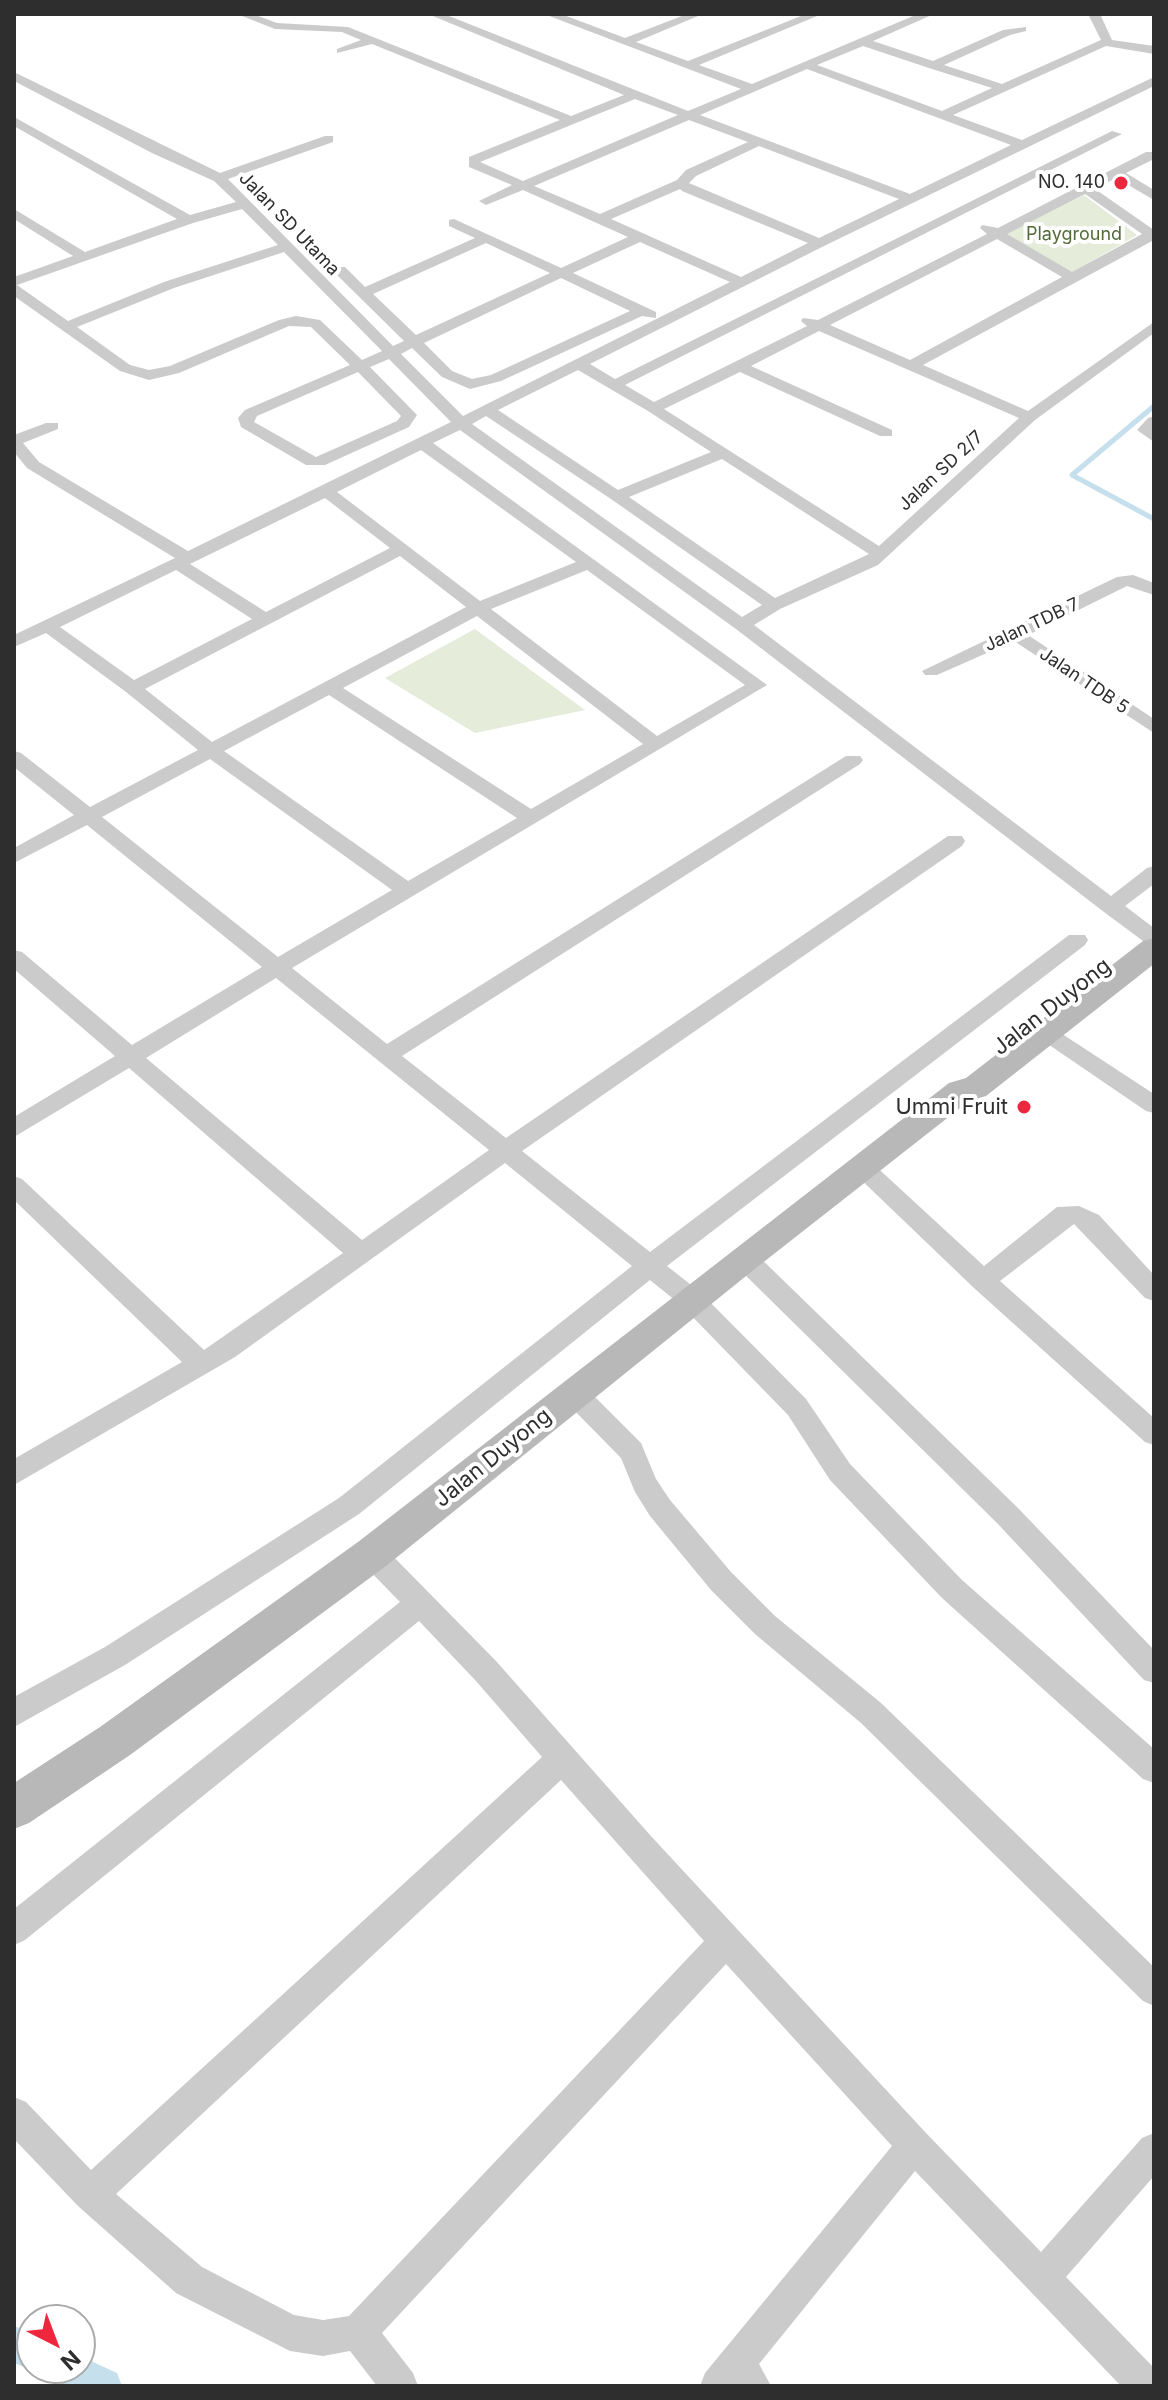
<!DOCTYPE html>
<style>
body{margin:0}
#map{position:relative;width:1168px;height:2400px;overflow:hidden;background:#fff;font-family:Inter,sans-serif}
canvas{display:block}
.frame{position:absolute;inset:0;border:16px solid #2e2e2e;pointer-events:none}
.north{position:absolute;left:16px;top:2304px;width:80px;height:80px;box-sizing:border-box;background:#fff;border:2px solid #ababab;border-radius:50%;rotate:138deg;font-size:22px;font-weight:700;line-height:32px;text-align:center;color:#2e2e2e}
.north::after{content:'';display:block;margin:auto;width:28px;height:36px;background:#ee273e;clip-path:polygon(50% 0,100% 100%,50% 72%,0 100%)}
</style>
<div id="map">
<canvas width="1168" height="2400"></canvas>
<div class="frame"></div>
<div class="north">N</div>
</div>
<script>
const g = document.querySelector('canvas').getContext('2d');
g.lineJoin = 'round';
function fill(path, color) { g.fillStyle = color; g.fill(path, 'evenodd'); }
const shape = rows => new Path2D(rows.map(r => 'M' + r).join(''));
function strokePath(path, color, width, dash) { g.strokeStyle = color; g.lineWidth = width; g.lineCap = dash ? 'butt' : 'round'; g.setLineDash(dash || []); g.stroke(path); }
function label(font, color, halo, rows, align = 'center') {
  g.font = font + ' Inter,sans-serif'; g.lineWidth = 8; g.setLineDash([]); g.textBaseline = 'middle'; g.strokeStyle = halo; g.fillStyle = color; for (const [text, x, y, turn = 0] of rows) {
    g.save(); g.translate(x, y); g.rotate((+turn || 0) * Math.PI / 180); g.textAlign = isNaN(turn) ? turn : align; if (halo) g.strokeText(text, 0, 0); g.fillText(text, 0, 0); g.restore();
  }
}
fill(shape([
 [1084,195,1137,235,1071,273,1005,234],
 [475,629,585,710,475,733,385,678]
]), '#e5ecda');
strokePath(shape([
 [1154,406,1072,475,1154,519]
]), '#c5dfed', 5);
fill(shape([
 [14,2326,32,2333,32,2368,37,2368,32,2370,14,2363,14,2326],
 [80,2356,117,2373,122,2386,64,2386,53,2381,48,2368,80,2368,80,2356]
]), '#c5dfed');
fill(shape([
 [237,14,253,14,277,23,348,27,571,116,624,95,428,14,444,14,688,111,741,89,544,14,561,14,625,38,687,14,703,14,636,42,688,61,806,14,822,14,699,65,752,84,918,14,934,14,873,41,933,61,1003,30,1026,27,1026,31,1010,35,944,65,1002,84,1101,40,1088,14,1100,14,1112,40,1154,46,1154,54,1106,46,953,115,1022,140,1154,77,1154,86,824,246,590,364,615,379,1112,131,1122,134,625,385,654,402,807,326,801,321,803,318,818,320,987,234,980,228,982,225,998,228,1146,152,1154,152,1154,159,1126,173,1154,190,1154,200,1116,178,1095,189,1154,230,1154,240,923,365,1028,411,1154,322,1154,333,1035,420,878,565,780,609,754,625,1111,896,1147,868,1154,866,1154,884,1125,906,1154,928,1154,946,1147,944,1104,912,736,629,460,430,433,443,767,685,292,968,387,1044,846,756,860,756,863,760,860,764,402,1056,506,1138,948,836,962,836,965,841,962,846,522,1151,650,1252,1069,935,1085,935,1088,940,1085,945,667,1266,700,1292,806,1399,850,1464,962,1580,1154,1749,1154,1783,1143,1779,942,1598,830,1480,788,1415,682,1306,650,1280,359,1514,125,1665,14,1727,14,1697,105,1647,339,1498,632,1266,505,1163,235,1357,14,1485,14,1459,182,1362,14,1200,14,1176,22,1179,204,1350,343,1253,129,1068,14,1137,14,1117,115,1056,14,969,14,950,22,952,132,1045,262,967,87,825,14,863,14,848,74,815,14,767,14,751,21,753,90,807,198,750,126,692,46,633,14,647,14,635,175,558,27,468,14,452,14,435,46,423,58,423,58,429,23,443,39,462,188,551,451,422,389,359,370,367,417,415,409,427,325,465,306,465,241,427,238,418,245,410,350,365,311,327,289,326,179,373,149,380,120,371,14,296,14,277,73,256,14,219,14,209,85,252,177,219,14,126,14,117,190,215,236,202,214,181,152,153,14,81,14,72,220,173,325,136,333,136,333,142,228,179,393,346,404,341,335,273,335,267,345,267,365,287,475,238,449,226,449,220,454,219,561,268,628,237,523,190,486,205,479,201,512,185,469,167,469,157,560,120,372,44,337,53,337,49,361,40,342,32,275,29,237,14],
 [863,46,929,68,992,88,942,111,817,65,863,46],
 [807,69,1011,145,910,194,700,115,807,69],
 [635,99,678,115,523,181,480,162,635,99],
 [689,120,748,142,686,170,677,180,600,214,534,186,689,120],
 [759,146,899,199,819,238,689,183,696,176,759,146],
 [680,189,682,191,808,243,741,277,611,219,680,189],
 [1085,194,1142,234,1072,272,1007,234,1085,194],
 [242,209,278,245,164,282,68,321,17,285,193,223,242,209],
 [997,239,1062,277,910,360,830,325,997,239],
 [640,242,730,282,463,416,401,354,412,348,442,377,470,389,501,381,642,316,656,318,656,312,573,273,640,242],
 [486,243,550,273,416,335,373,294,486,243],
 [284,252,382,351,362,360,320,320,296,316,279,320,170,366,149,370,130,365,77,327,174,288,284,252],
 [561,278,630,311,491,375,472,379,452,371,424,343,561,278],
 [819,331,1019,418,879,546,664,409,740,372,880,436,892,436,892,430,751,366,819,331],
 [578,370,648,411,711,452,618,490,498,410,578,370],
 [358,372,401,416,397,421,316,457,254,422,257,416,358,372],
 [486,416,611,499,762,605,742,617,472,424,486,416],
 [421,450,576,562,480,601,337,492,421,450],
 [722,459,869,554,775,598,629,497,722,459],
 [325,498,390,548,266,612,190,564,325,498],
 [400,556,466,607,212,742,145,689,400,556],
 [176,570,252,619,134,680,60,627,176,570],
 [587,570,745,685,657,736,491,609,587,570],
 [477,616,643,744,531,809,343,688,477,616],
 [329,695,517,818,408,881,224,751,329,695],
 [210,759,392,890,278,957,102,817,210,759],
 [276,978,489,1150,362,1240,146,1058,276,978],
 [1154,416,1154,442,1137,430,1148,418,1154,416],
 [1133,575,1154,583,1154,595,1127,586,1028,635,1154,719,1154,733,1014,641,937,675,925,675,922,671,1117,577,1133,575],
 [1047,1024,1154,1094,1154,1113,1146,1111,1039,1038,1036,1032,1039,1026,1047,1024],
 [862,1158,870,1161,984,1266,1057,1207,1079,1206,1099,1215,1154,1275,1154,1301,1145,1298,1074,1224,1000,1281,1154,1418,1154,1445,1145,1442,974,1288,854,1173,850,1167,854,1161,862,1158],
 [744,1248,753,1251,1017,1507,1154,1650,1154,1683,1144,1680,997,1523,735,1265,732,1258,735,1251,744,1248],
 [574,1382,583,1385,641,1443,656,1479,670,1500,731,1572,775,1616,881,1703,1154,1967,1154,2006,1143,2001,861,1723,755,1634,711,1590,650,1516,635,1492,621,1458,565,1401,561,1393,565,1385,574,1382],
 [372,1542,382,1545,496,1661,650,1835,926,2133,1041,2252,1142,2138,1154,2133,1154,2176,1066,2277,1154,2368,1154,2386,1121,2386,915,2171,759,2364,771,2386,700,2386,705,2373,892,2146,726,1964,382,2333,413,2373,418,2386,377,2386,350,2351,323,2356,290,2351,176,2293,78,2206,14,2139,14,2097,26,2102,91,2170,542,1757,476,1681,419,1621,25,1940,14,1945,14,1909,400,1602,362,1563,358,1554,362,1545,372,1542],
 [561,1780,704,1941,349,2316,323,2320,294,2315,202,2267,116,2194,561,1780]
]), '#cbcbcb');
fill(shape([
 [1154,938,1154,964,986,1096,969,1101,756,1268,386,1566,130,1755,29,1823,14,1829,14,1783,100,1727,358,1542,949,1083,966,1078,1143,941,1154,938]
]), '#b8b8b8');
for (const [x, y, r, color] of [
 [1121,183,8,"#ee273e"],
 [1024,1107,8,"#ee273e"]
]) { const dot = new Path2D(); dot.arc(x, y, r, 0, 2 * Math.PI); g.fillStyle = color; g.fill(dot); strokePath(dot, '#fff', 3); }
label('18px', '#2e2e2e', '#fff', [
 ["NO. 140",1105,183]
], 'right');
label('18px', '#2e2e2e', '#fff', [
 ["Jalan SD Utama",289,224,46],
 ["Jalan SD 2/7",941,471,-43],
 ["Jalan TDB 7",1032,625,-25],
 ["Jalan TDB 5",1084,681,34]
]);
label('18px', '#536b39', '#fff', [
 ["Playground",1074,235]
]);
label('22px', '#2e2e2e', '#fff', [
 ["Jalan Duyong",1052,1007,-38],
 ["Jalan Duyong",493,1458,-39]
]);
label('22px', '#2e2e2e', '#fff', [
 ["Ummi Fruit",1008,1107]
], 'right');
</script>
